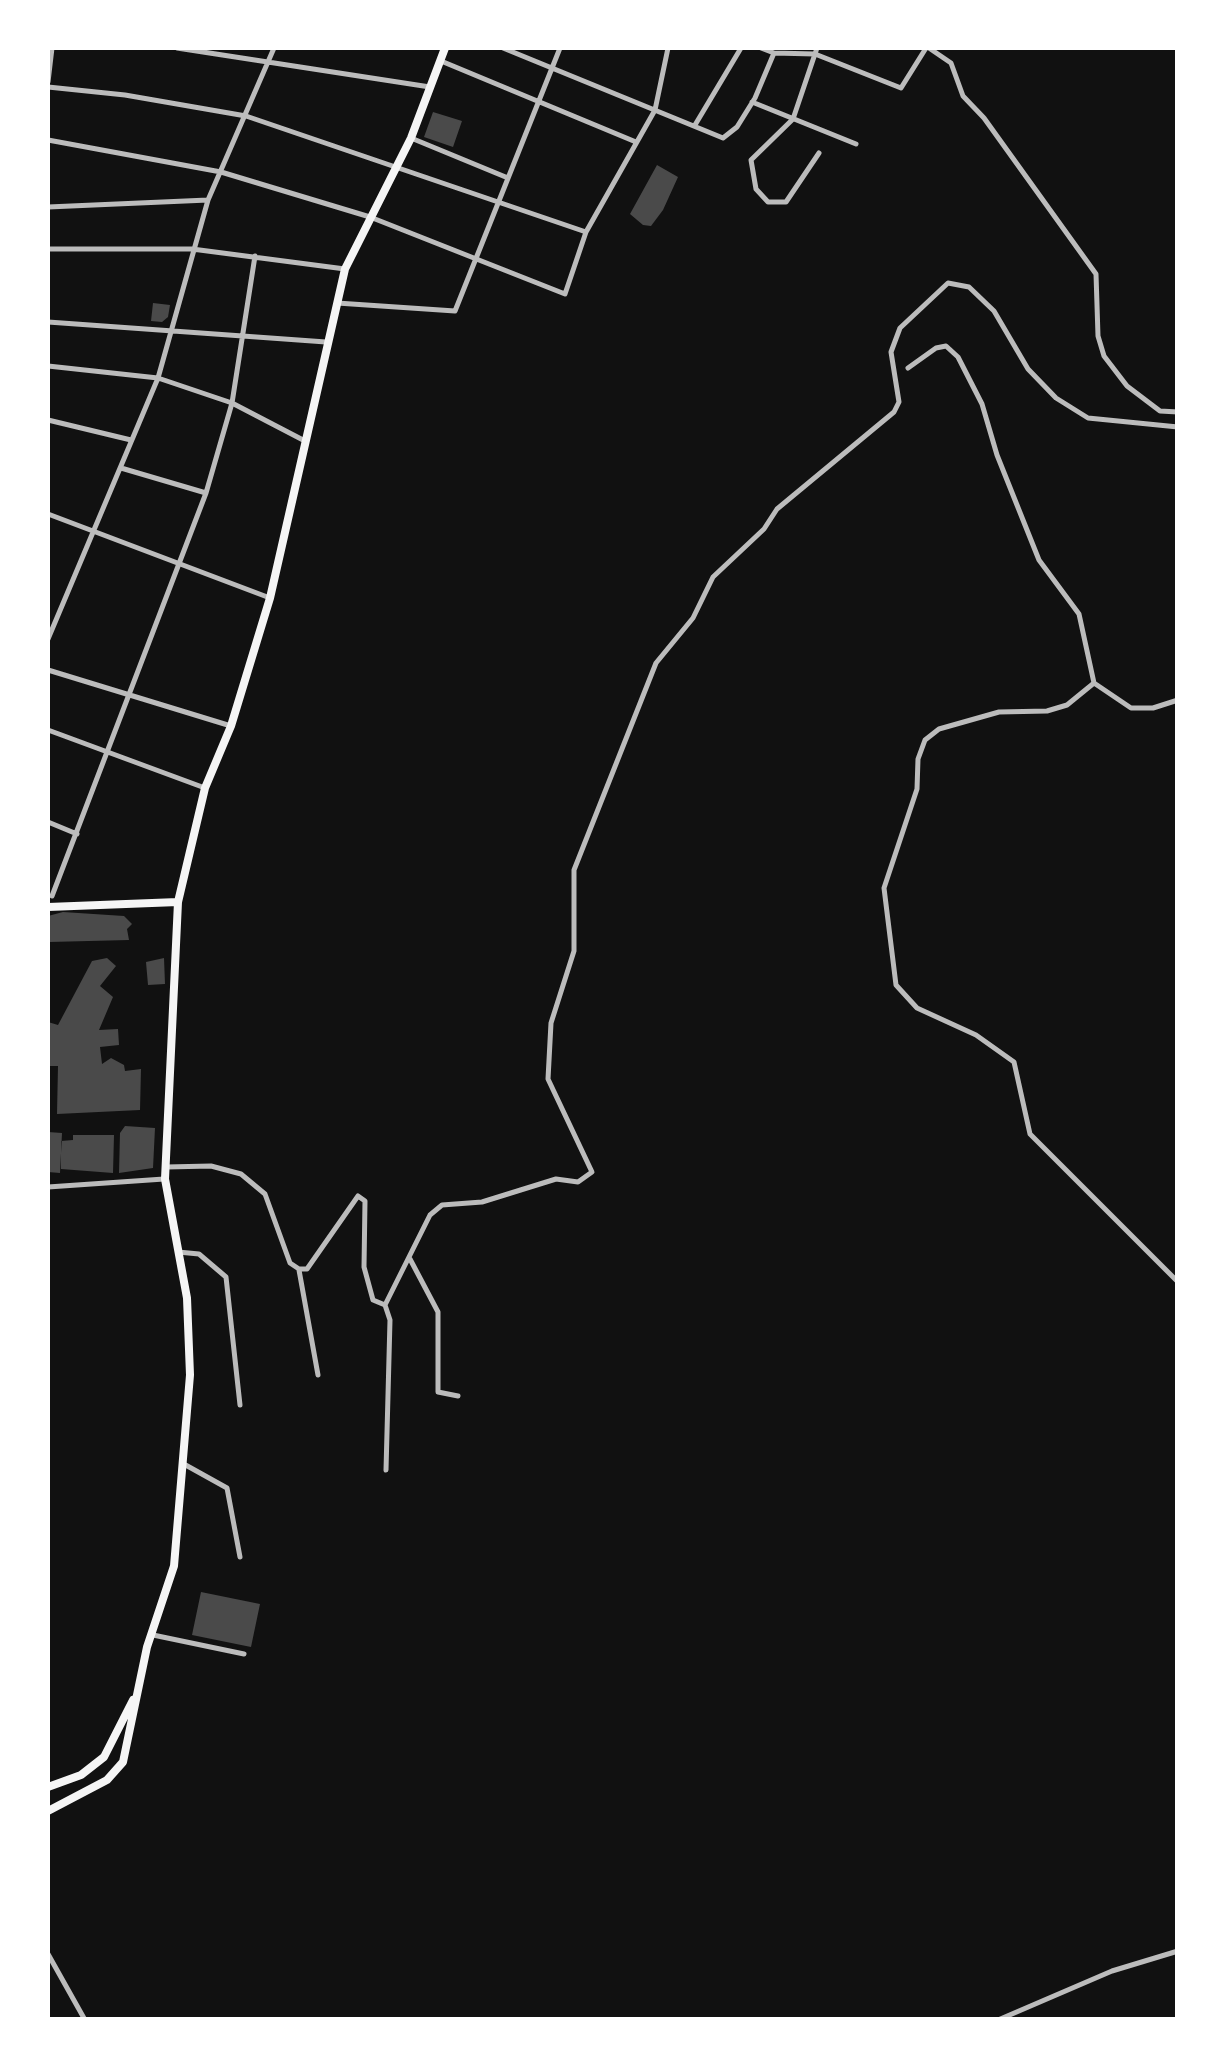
<!DOCTYPE html>
<style>
body{margin:0}
#map{position:relative;width:1225px;height:2067px;overflow:hidden;background:#111;font-family:"Sofia Sans Condensed",sans-serif}
canvas{display:block}
.frame{position:absolute;inset:0;border:50px solid #fff;pointer-events:none}
</style>
<div id="map">
<canvas width="1225" height="2067"></canvas>
<div class="frame"></div>
</div>
<script>
const g = document.querySelector('canvas').getContext('2d');
g.lineJoin = 'round';
function fill(path, color) { g.fillStyle = color; g.fill(path, 'evenodd'); }
const shape = rows => new Path2D(rows.map(r => 'M' + r).join(''));
function strokePath(path, color, width, dash) { g.strokeStyle = color; g.lineWidth = width; g.lineCap = dash ? 'butt' : 'round'; g.setLineDash(dash || []); g.stroke(path); }
fill(shape([
 [433,112,462,121,453,147,424,137],
 [657,165,678,177,663,210,651,226,643,225,630,214],
 [153,303,170,305,168,317,162,322,151,321],
 [63,912,124,916,132,924,127,929,129,940,49,942,48,916],
 [107,958,116,966,100,986,113,997,99,1030,118,1029,119,1045,100,1047,102,1064,111,1058,124,1065,125,1071,141,1069,140,1110,57,1114,58,1066,48,1066,48,1022,58,1025,92,961],
 [164,958,165,984,148,985,146,962],
 [125,1126,155,1128,153,1168,119,1173,120,1133],
 [48,1132,62,1133,60,1173,48,1172],
 [73,1135,114,1135,113,1173,61,1169,61,1141,73,1140],
 [201,1592,260,1604,251,1647,192,1635]
]), '#4a4a4a');
strokePath(shape([
 [177,48,430,87],
 [503,48,723,138,737,127,755,98,774,53],
 [761,48,774,53,815,54,901,88,926,48],
 [817,48,793,119,751,160,756,189,768,202,786,202,819,153],
 [929,48,951,63,963,96,984,118,1096,274,1098,336,1104,356,1127,386,1160,411,1178,412],
 [441,61,636,142],
 [48,82,52,48],
 [48,87,125,95,246,116,586,232],
 [752,102,856,144],
 [695,125,741,48],
 [411,138,508,178],
 [48,140,221,172,370,217,565,294,586,232,655,110,668,48],
 [48,207,208,200],
 [48,249,192,249,345,269],
 [337,303,455,311,560,48],
 [48,322,326,342],
 [1178,340,1178,358],
 [48,366,158,378,232,403,305,441],
 [908,368,936,348,946,346,958,357,982,404,997,455,1039,560,1079,614,1094,683],
 [48,420,131,440],
 [121,468,206,493],
 [48,514,270,598],
 [48,639,158,378,208,200,274,48],
 [48,670,231,726],
 [1178,700,1153,708,1131,708,1094,683,1067,705,1047,711,999,712,939,729,925,740,918,759,917,789,884,888,896,985,917,1008,976,1035,1014,1062,1030,1134,1178,1282],
 [48,730,205,788],
 [48,822,77,834],
 [52,896,206,493,232,403,255,256],
 [166,1167,211,1166,241,1174,265,1194,290,1263,299,1269,307,1269,358,1196,365,1201,364,1267,373,1300,385,1305,390,1320,386,1470],
 [48,1187,164,1179],
 [178,1252,199,1254,226,1277,240,1405],
 [410,1259,438,1312,438,1392,458,1396],
 [299,1270,318,1375],
 [385,1305,430,1215,442,1205,482,1202,556,1179,578,1182,592,1172,548,1079,551,1023,574,951,574,870,656,663,693,618,713,577,764,529,777,509,894,412,899,402,891,352,900,328,948,283,969,287,994,311,1028,369,1056,398,1088,418,1178,427],
 [182,1463,227,1488,240,1557],
 [153,1635,244,1654],
 [48,1954,85,2020],
 [998,2020,1112,1971,1178,1951]
]), '#bcbcbc', 5);
strokePath(shape([
 [48,907,178,902],
 [48,1787,81,1775,104,1757,133,1700],
 [48,1811,107,1780,123,1762,147,1647,174,1566,190,1375,187,1298,165,1179,178,902,205,788,231,726,270,598,345,269,411,138,445,48]
]), '#f5f5f5', 8);
</script>
